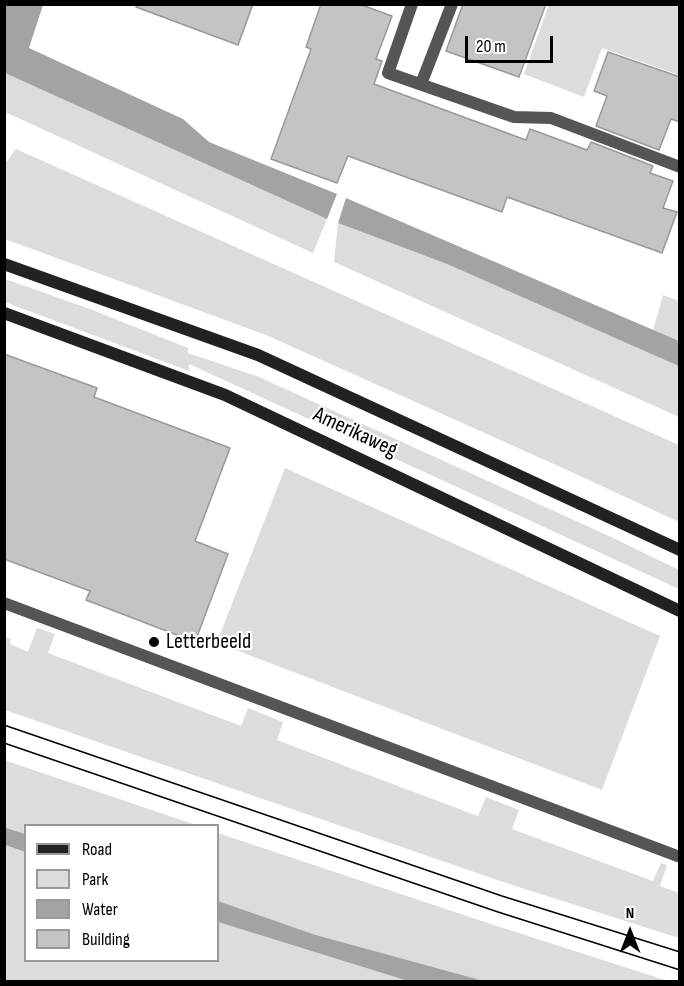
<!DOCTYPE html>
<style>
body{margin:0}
#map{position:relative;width:684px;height:986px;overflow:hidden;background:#fff;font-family:"Sofia Sans Condensed",sans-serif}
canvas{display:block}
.frame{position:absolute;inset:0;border:6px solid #000;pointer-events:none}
.legend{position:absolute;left:24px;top:824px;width:195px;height:138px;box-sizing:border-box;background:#fff;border:2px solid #999;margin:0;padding:8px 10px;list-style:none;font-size:18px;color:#000}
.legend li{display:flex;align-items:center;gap:12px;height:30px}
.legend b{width:30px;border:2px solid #999}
.north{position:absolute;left:600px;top:902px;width:60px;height:60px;-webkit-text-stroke:4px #fff;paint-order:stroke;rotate:0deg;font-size:16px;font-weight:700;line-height:24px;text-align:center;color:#000}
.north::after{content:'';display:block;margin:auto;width:21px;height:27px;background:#000;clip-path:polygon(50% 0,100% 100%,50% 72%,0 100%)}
.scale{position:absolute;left:465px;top:36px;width:88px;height:27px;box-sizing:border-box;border:3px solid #000;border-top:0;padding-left:8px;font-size:18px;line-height:21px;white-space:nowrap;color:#000;-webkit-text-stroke:4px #fff;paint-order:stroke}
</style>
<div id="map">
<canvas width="684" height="986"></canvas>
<div class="frame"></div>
<ul class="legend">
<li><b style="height:8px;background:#222"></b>Road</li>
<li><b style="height:16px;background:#dcdcdc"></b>Park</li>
<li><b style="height:16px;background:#a3a3a3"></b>Water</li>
<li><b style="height:16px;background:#c4c4c4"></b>Building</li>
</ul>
<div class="north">N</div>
<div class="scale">20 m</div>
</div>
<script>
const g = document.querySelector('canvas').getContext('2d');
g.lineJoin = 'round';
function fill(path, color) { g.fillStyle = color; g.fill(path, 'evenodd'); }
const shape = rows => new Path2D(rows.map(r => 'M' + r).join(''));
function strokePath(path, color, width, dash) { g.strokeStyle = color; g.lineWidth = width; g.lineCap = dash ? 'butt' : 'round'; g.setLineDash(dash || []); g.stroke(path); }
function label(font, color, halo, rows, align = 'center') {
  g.font = font + ' "Sofia Sans Condensed",sans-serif'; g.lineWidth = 4.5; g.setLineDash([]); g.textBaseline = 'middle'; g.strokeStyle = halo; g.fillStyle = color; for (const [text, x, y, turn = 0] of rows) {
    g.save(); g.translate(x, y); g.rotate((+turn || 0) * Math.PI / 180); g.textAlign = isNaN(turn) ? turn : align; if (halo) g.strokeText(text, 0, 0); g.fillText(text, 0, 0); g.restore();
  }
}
fill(shape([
 [549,4,679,5,679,75,602,48,584,97,524,74],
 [5,73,327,219,313,253,5,112],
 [16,149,679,445,679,522,576,474,266,335,5,239,5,164],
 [338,223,447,264,679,365,679,417,334,262],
 [5,279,90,309,188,348,188,353,259,377,609,536,679,570,679,589,189,364,189,371,5,302],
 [663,295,679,301,679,341,653,330],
 [285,468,660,636,602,790,228,647,219,637],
 [37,628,55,634,48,653,241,726,248,708,283,722,277,740,358,771,478,816,486,797,519,810,512,829,653,881,661,863,667,865,660,886,679,893,679,938,506,883,5,710,5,637,11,639,10,644,28,652],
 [4,760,196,825,26,826,25,834,5,827],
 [218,833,494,925,668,981,484,981,316,935,218,901],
 [4,845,25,852,26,960,218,960,218,922,408,981,5,981]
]), '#dcdcdc');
fill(shape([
 [5,4,43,5,29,48,183,119,209,142,337,194,327,219,5,73],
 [346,198,679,341,679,366,447,264,338,223],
 [4,827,25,834,25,852,5,845],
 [218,901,316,935,484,981,408,981,218,922]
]), '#a3a3a3');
const building = shape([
 [136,4,253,4,238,45,136,7,136,4],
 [321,4,359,4,392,16,376,59,382,61,374,84,526,140,530,129,587,150,591,142,653,166,650,173,673,181,663,208,677,212,662,253,507,197,502,212,348,156,337,183,271,159,311,49,306,47,321,4],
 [463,4,546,4,519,77,446,51,463,4],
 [608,52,680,77,680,122,671,119,659,150,596,126,607,96,594,91,608,52],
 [4,354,97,388,94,397,230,448,195,541,228,554,195,642,86,600,90,591,4,559,4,354]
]);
fill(building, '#c4c4c4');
strokePath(building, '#999', 1.5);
strokePath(shape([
 [412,4,388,73,514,117,551,118,680,167],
 [421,84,452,4],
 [4,603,680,857]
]), '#555', 12);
strokePath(shape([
 [4,264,258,355,680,550],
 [4,313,225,395,680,611]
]), '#222', 12);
strokePath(shape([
 [4,725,502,896,680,952],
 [4,743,498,912,680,970]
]), '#000', 1.5);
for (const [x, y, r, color] of [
 [154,642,6,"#000"]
]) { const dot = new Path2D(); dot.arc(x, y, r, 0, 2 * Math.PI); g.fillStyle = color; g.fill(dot); strokePath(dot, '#fff', 2); }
label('22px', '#000', '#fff', [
 ["Amerikaweg",355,433,25]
]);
label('22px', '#000', '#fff', [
 ["Letterbeeld",166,642]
], 'left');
</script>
